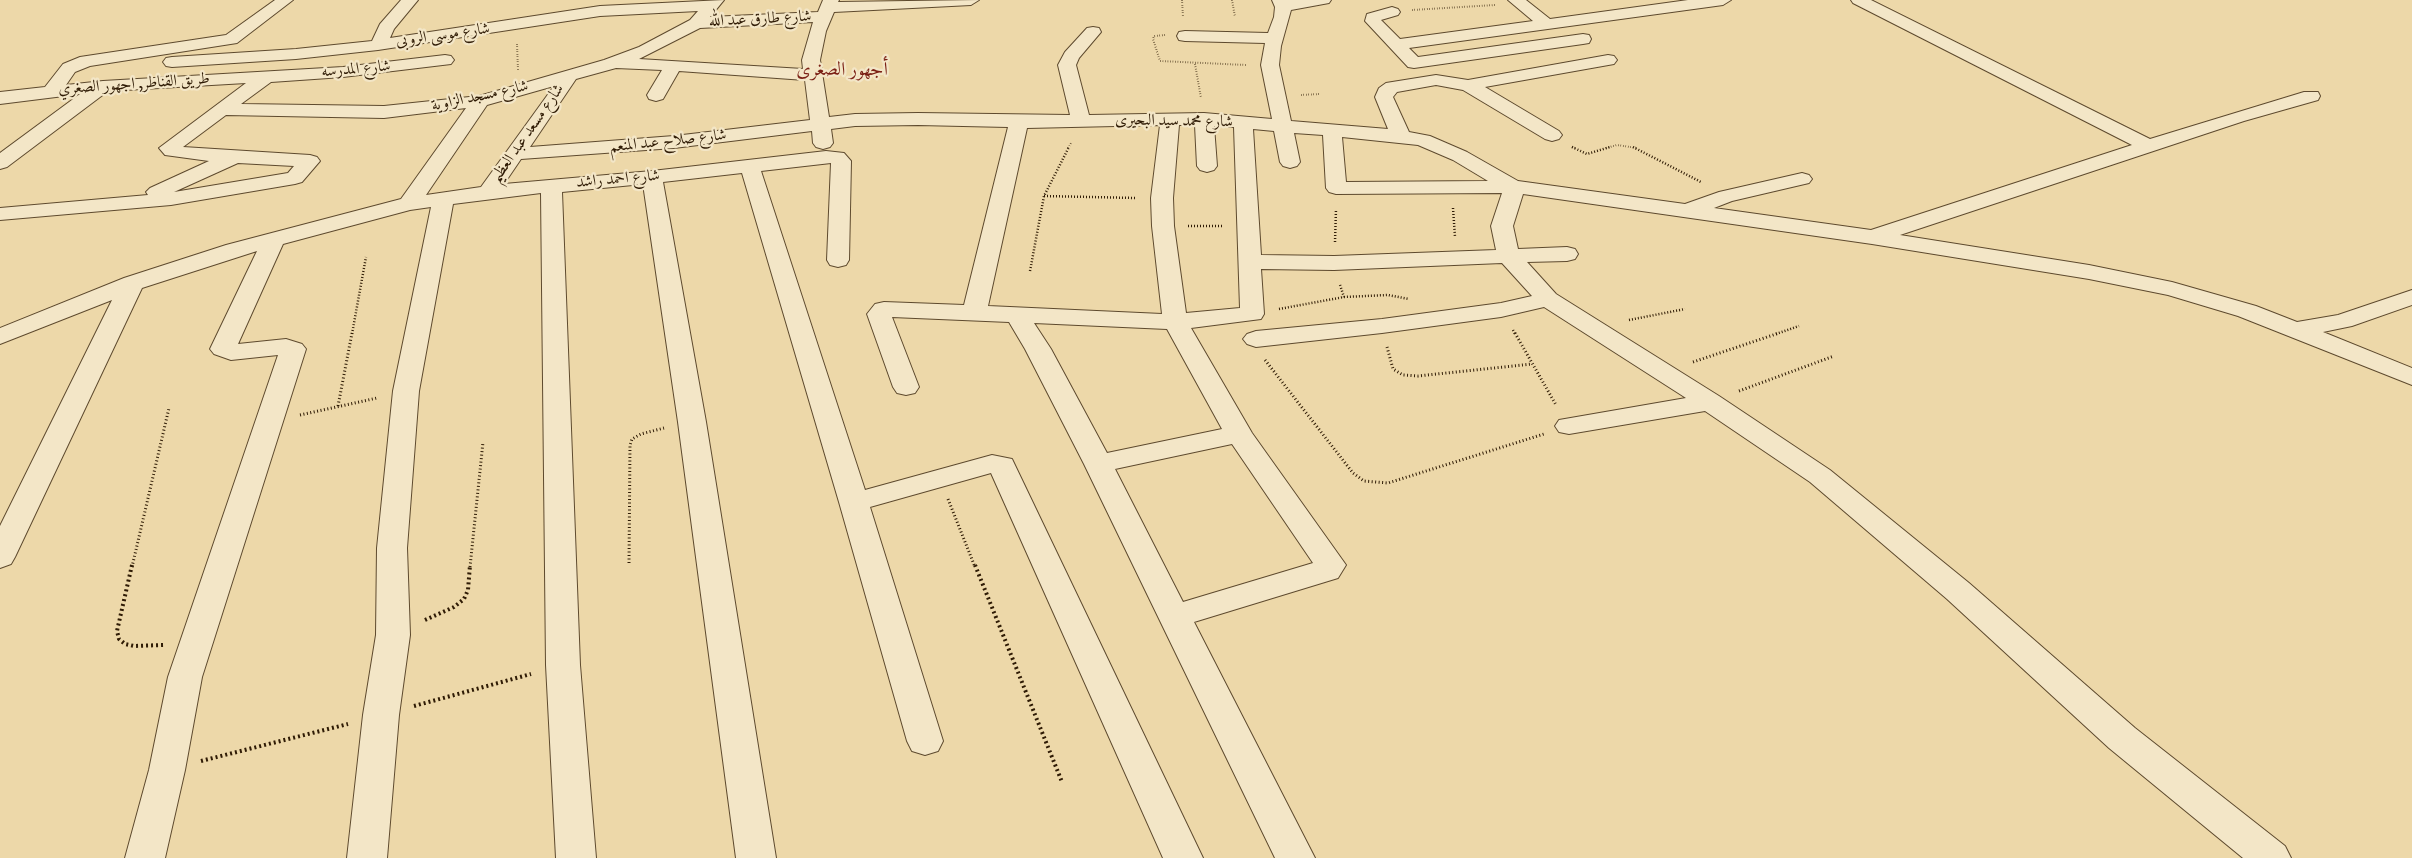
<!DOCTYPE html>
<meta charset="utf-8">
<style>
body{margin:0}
canvas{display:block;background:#edd8a9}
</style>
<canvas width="2412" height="858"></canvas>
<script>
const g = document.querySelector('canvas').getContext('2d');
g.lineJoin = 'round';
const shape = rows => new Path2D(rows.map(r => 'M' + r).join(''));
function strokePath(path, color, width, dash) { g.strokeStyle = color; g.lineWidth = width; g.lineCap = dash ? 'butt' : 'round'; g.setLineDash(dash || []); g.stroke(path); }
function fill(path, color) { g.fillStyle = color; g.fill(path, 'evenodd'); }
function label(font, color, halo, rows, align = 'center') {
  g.font = font + ' "IM FELL English",Amiri,serif'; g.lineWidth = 4.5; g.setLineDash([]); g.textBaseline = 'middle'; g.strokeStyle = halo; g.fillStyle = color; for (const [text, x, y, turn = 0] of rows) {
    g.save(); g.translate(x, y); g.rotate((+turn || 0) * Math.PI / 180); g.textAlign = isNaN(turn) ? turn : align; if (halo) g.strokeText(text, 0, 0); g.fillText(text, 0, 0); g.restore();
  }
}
const minor = shape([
 [275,0,293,0,237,43,90,66,75,72,66,85,103,81,343,67,445,55,451,56,454,60,451,64,343,77,271,82,241,104,384,106,479,96,604,60,639,47,690,20,698,11,600,16,378,50,296,59,172,67,166,66,163,62,166,58,172,57,296,49,372,41,380,24,401,0,418,0,394,29,390,38,600,6,724,0,710,17,818,12,823,0,839,0,838,2,979,0,971,5,834,12,826,31,820,60,829,117,855,114,918,113,1070,115,1058,65,1065,52,1087,28,1093,27,1099,28,1101,32,1079,58,1076,65,1089,115,1204,113,1272,119,1261,65,1265,43,1185,41,1179,40,1177,36,1179,32,1185,31,1268,33,1274,17,1275,7,1272,0,1331,0,1329,3,1291,10,1281,46,1279,65,1291,121,1388,129,1375,97,1379,88,1386,83,1436,75,1468,80,1608,55,1614,56,1617,60,1614,64,1485,87,1559,131,1562,135,1559,139,1552,141,1545,139,1463,90,1436,85,1397,92,1393,97,1409,132,1430,136,1467,152,1518,181,1685,204,1719,192,1802,173,1809,175,1812,179,1809,183,1732,201,1714,208,1871,230,2132,145,1853,3,1851,0,1871,0,2150,139,2304,92,2318,92,2320,96,2318,100,2244,121,1900,235,2089,265,2172,282,2256,306,2297,322,2338,315,2412,290,2412,305,2352,326,2323,332,2412,368,2412,385,2238,316,2168,295,2089,279,1872,244,1523,194,1513,226,1518,249,1567,247,1575,249,1578,254,1575,259,1567,261,1527,262,1556,294,1719,396,1830,470,1969,583,2135,728,2285,846,2291,858,2243,858,2109,748,1947,599,1810,482,1705,411,1569,434,1559,432,1555,426,1559,420,1686,398,1544,307,1501,317,1382,333,1256,347,1247,344,1243,339,1247,334,1256,331,1382,319,1501,303,1532,296,1502,263,1334,270,1261,269,1264,314,1261,319,1191,328,1252,433,1346,565,1338,578,1194,622,1315,858,1275,858,1084,464,1025,349,1009,322,892,317,919,387,915,393,906,395,897,393,893,387,867,314,875,304,884,302,964,305,1008,127,918,125,855,126,831,129,833,143,830,147,823,149,816,147,813,143,812,131,674,148,521,159,504,184,652,171,826,151,844,153,851,161,849,260,846,265,838,267,830,265,827,260,831,163,761,171,865,490,992,455,1012,459,1203,858,1163,858,991,473,870,507,943,741,938,751,925,755,912,751,907,741,839,502,742,173,663,182,706,422,776,858,736,858,678,422,643,184,562,192,580,665,596,858,556,858,546,665,541,193,453,204,419,391,407,548,410,635,399,715,387,858,347,858,363,715,376,635,377,548,393,391,431,207,410,210,283,244,238,344,286,339,302,344,306,349,202,677,185,770,165,858,125,858,149,770,168,677,278,355,231,360,214,354,210,349,257,251,142,288,15,557,11,564,0,568,0,526,112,300,0,344,0,328,124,278,226,245,401,199,466,108,384,118,226,115,183,147,310,155,317,157,320,161,302,182,295,184,171,205,0,220,0,208,148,195,146,192,150,188,209,161,165,155,159,148,246,83,108,91,7,167,0,169,0,153,80,94,0,104,0,92,45,87,63,64,80,57,226,35,275,0],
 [813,22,802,60,803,69,639,59,700,28,813,22],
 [616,68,662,70,647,95,649,99,656,101,663,99,679,71,805,80,810,120,674,136,530,147,576,79,616,68],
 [554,86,481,187,426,195,487,105,554,86],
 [1160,125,1151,198,1152,226,1162,314,988,306,1027,128,1160,125],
 [1179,125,1195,125,1197,166,1200,170,1207,172,1214,170,1217,166,1214,126,1234,127,1240,308,1186,313,1174,226,1173,198,1179,125],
 [1253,129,1274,131,1280,162,1283,166,1290,168,1297,166,1300,162,1294,133,1323,135,1326,188,1329,192,1336,194,1502,193,1491,226,1496,250,1334,256,1261,255,1253,129],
 [1342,137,1418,145,1453,160,1488,181,1346,182,1342,137],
 [238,163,294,166,288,173,174,192,238,163],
 [1034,323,1167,329,1222,429,1107,453,1051,349,1034,323],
 [1232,444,1313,563,1183,602,1115,469,1232,444],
 [1508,0,1526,0,1550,19,1688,0,1731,0,1723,5,1409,48,1418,57,1583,34,1589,35,1591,39,1589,43,1583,44,1414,68,1408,67,1365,21,1367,14,1392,7,1398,9,1400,12,1398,15,1381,20,1400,39,1533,21,1508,0]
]);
strokePath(minor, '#5e4a2e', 2);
strokePath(shape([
 [1182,0,1183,17],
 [1232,0,1235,17],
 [1412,10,1495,5],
 [1165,35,1154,36,1153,39,1160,61,1246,65],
 [517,44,518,70],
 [1195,64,1201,98],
 [1301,95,1320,94],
 [1572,147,1575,148],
 [1068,148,1071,143],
 [1606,148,1617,145,1637,148]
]), '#2f1b05', 2, [0.5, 2]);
strokePath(shape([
 [1572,147,1587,154,1610,147],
 [1633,147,1701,182],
 [1044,196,1136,198],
 [1453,208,1455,237],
 [1188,226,1222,226],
 [1335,242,1336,209],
 [1030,271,1044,196,1069,147],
 [1340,285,1344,297],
 [1279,309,1344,297,1388,295,1409,299],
 [1629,320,1685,309],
 [1513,330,1515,334],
 [352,334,366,257],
 [1776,334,1799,326]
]), '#2f1b05', 2.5, [1, 2]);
strokePath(shape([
 [1515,333,1556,405],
 [1387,347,1393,369,1403,375,1418,376,1532,364],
 [1265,360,1353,473,1364,481,1388,483,1544,434],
 [1693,362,1779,333],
 [1739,391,1834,356],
 [338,406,352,333],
 [300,415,377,398],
 [948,499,975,567],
 [629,563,630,445,632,439,641,434,664,428],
 [132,567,169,408],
 [470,567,483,442]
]), '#2f1b05', 3, [1, 2.5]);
strokePath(shape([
 [132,565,117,631,119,639,125,644,134,646,164,645],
 [975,565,1062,782],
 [425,620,454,607,464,599,468,590,470,565],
 [414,706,531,674],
 [201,761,348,724]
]), '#2f1b05', 4, [2, 3]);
fill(minor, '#f3e6c7');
label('16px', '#2f1b05', '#f3e6c7', [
 ["شارع طارق عبد الله",760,20,-3],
 ["شارع موسى الروبى",443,36,-8],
 ["شارع المدرسه",356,70,-5],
 ["طريق القناطر, اجهور الصغري",134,85,-4],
 ["شارع مسجد الزاوية",480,97,-12],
 ["شارع محمد سيد البحيرى",1174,122,1],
 ["شارع مسعد عبد العظيم",528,134,-55],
 ["شارع صلاح عبد المنعم",668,142,-6],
 ["شارع احمد راشد",618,180,-5]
]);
label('19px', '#7a1f14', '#f3e6c7', [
 ["أجهور الصغرى",842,71]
]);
</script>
